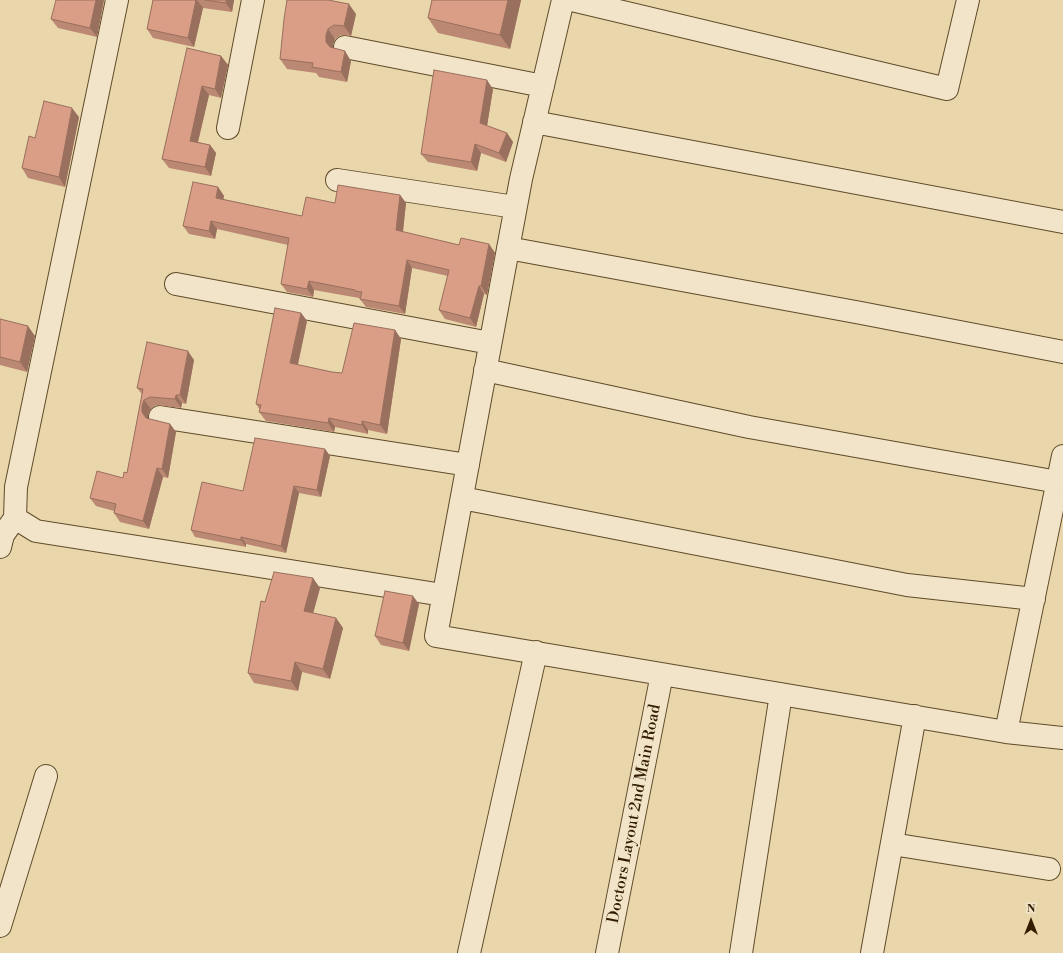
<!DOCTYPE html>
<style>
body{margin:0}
#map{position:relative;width:1063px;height:953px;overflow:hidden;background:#e9d6aa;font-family:"Libre Bodoni",serif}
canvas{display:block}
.north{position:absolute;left:1011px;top:901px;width:40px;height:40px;-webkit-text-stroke:3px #f1e4c8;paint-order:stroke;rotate:0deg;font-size:11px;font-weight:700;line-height:16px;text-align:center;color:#331d00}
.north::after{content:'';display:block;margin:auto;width:14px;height:18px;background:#331d00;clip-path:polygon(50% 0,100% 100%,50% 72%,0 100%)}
</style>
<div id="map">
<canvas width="1063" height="953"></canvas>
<div class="north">N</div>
</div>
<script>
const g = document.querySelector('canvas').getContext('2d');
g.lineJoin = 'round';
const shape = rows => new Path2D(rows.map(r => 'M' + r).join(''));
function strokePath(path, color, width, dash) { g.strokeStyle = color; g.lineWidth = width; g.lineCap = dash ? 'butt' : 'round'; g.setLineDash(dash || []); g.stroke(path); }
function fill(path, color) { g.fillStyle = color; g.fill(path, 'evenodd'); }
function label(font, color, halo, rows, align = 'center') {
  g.font = font + ' "Libre Bodoni",serif'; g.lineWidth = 4; g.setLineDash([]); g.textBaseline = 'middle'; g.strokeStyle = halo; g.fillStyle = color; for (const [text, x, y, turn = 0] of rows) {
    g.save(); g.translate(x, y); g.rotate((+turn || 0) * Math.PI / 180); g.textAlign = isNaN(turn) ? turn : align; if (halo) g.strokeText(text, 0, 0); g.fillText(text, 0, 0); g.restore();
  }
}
const minor = shape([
 [117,0,16,487,15,518,36,531,443,595],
 [563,0,521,179,436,636,1006,732,1063,738],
 [572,0,947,89,968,0],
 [345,47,543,86],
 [534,122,1063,222],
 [228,128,253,0],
 [337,180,515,207],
 [508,248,861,313,1063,352],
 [176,284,490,343],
 [485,370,749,427,1058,482],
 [160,417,468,465],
 [462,498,907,585,1034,599],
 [0,547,3,535,15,518],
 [1006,732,1063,456],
 [892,844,1049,869],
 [0,926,46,776],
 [469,953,536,652],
 [607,953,662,674],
 [741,953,781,694],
 [872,953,915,716]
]);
strokePath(minor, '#604b2a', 24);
strokePath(minor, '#f1e4c8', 22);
fill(shape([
 [104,0,97,37,58,28,51,19],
 [153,0,234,0,232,12,203,8,194,47,153,38,147,29],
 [432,0,521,0,510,49,438,33,428,18],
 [356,14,351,36,341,35,335,39,333,45,333,48,351,61,347,82,319,77,316,73,287,69,280,59,284,19],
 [187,48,221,56,228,65,221,98,209,95,198,142,210,145,216,153,211,176,169,168,162,159],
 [493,89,487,126,507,133,513,142,506,162,481,153,477,171,428,162,421,154],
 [79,117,65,187,28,178,22,168,35,138],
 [218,187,224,196,223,199,302,216,335,203,400,195,406,203,403,232,459,245,489,244,495,253,487,295,484,294,476,327,445,319,439,310,448,276,412,268,405,314,366,307,359,298,314,290,313,297,287,292,281,284,288,245,217,229,215,239,189,234,183,226],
 [301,313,307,321,298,365,332,372,342,373,395,330,401,339,387,434,368,430,368,434,335,427,334,432,266,421,259,412,260,410,256,404],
 [0,319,35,336,27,372,0,365],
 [194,360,186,404,182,403,181,408,156,405,151,409,148,415,148,419,170,424,176,432,168,478,163,477,149,529,120,522,114,513,114,511,96,506,90,498,123,478,127,473,142,394,137,388],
 [325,449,330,456,321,497,299,493,286,553,246,544,246,547,195,537,191,530,243,491],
 [320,588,313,613,336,618,343,628,330,679,302,672,298,691,254,683,248,673,265,602],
 [419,604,409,651,381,645,375,636]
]), '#bb8873');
fill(shape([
 [96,0,104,0,97,37,90,28],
 [196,0,197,0,203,8,194,47,188,38],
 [226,0,234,0,232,12,226,3],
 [508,0,521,0,510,49,500,35],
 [349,4,356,14,351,36,344,26],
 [328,29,335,39,333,45,333,51,326,42,326,35],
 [345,51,351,61,347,82,341,72],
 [221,56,228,65,221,98,215,89],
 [487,80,493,89,486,132,480,123],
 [202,86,209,95,196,150,190,141],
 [72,108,79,117,65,187,59,177],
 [507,133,513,142,506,162,499,153],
 [475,144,481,153,477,171,471,162],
 [210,145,216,153,211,176,205,167],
 [218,187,224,196,222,206,216,198],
 [400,195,406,203,402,239,396,230],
 [211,221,217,229,215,239,209,231],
 [489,244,495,253,487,295,481,286],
 [407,260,412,268,405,314,399,306],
 [309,281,314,290,313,297,307,289],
 [479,286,484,294,476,327,470,318],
 [301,313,307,321,296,372,290,363],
 [28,326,35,336,27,372,20,362],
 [395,330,401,339,387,434,380,425],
 [188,351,194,360,186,404,180,395],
 [176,395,182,403,181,408,175,399],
 [144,400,151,409,148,415,148,421,142,412,142,406],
 [329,418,335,427,334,432,328,423],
 [362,421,368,430,368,434,362,425],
 [170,424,176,432,168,478,162,469],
 [325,449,330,456,321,497,317,490],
 [157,468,163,477,149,529,143,521],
 [294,486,299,493,286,553,281,546],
 [241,537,246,544,246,547,241,540],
 [313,578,320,588,311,621,304,611],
 [413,596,419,604,409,651,403,643],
 [336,618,343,628,330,679,323,669],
 [295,662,302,672,298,691,291,681]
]), '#996f5e');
const building = shape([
 [56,0,96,0,90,28,51,19,56,0],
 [153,0,196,0,188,38,147,29,153,0],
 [205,0,226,0,226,3,205,0],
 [287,0,328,0,349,4,344,26,334,25,328,29,326,35,326,42,330,47,345,51,341,72,312,67,313,63,280,59,284,19,287,0],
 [432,0,508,0,500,35,428,18,432,0],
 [187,48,221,56,215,89,202,86,190,141,210,145,205,167,162,159,187,48],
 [434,70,487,80,480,123,507,133,499,153,475,144,471,162,421,154,434,70],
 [44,101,72,108,59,177,22,168,29,136,35,138,44,101],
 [193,182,218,187,216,198,302,216,306,197,335,203,338,185,400,195,396,230,459,245,461,238,489,244,481,286,479,286,470,318,439,310,449,270,407,260,399,306,360,299,362,292,355,291,355,290,309,281,307,289,281,284,289,238,211,221,209,231,183,226,193,182],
 [275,308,301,313,290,363,332,372,342,373,354,323,395,330,380,425,362,421,362,425,329,418,328,423,259,412,261,405,256,404,275,308],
 [0,319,28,326,20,362,0,357,0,319],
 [147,342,188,351,180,395,176,395,175,399,150,397,144,400,142,406,142,412,146,418,170,424,162,469,157,468,143,521,114,513,116,504,90,498,97,471,123,478,124,472,127,473,143,389,137,388,147,342],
 [255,438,325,449,317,490,294,486,281,546,241,537,241,540,191,530,202,482,243,491,255,438],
 [274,572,313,578,304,611,336,618,323,669,295,662,291,681,248,673,261,601,265,602,274,572],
 [385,591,413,596,403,643,375,636,385,591]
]);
fill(building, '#da9e86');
strokePath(building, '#996f5e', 1);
label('16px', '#331d00', '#f1e4c8', [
 ["Doctors Layout 2nd Main Road",635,814,-79]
]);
</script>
